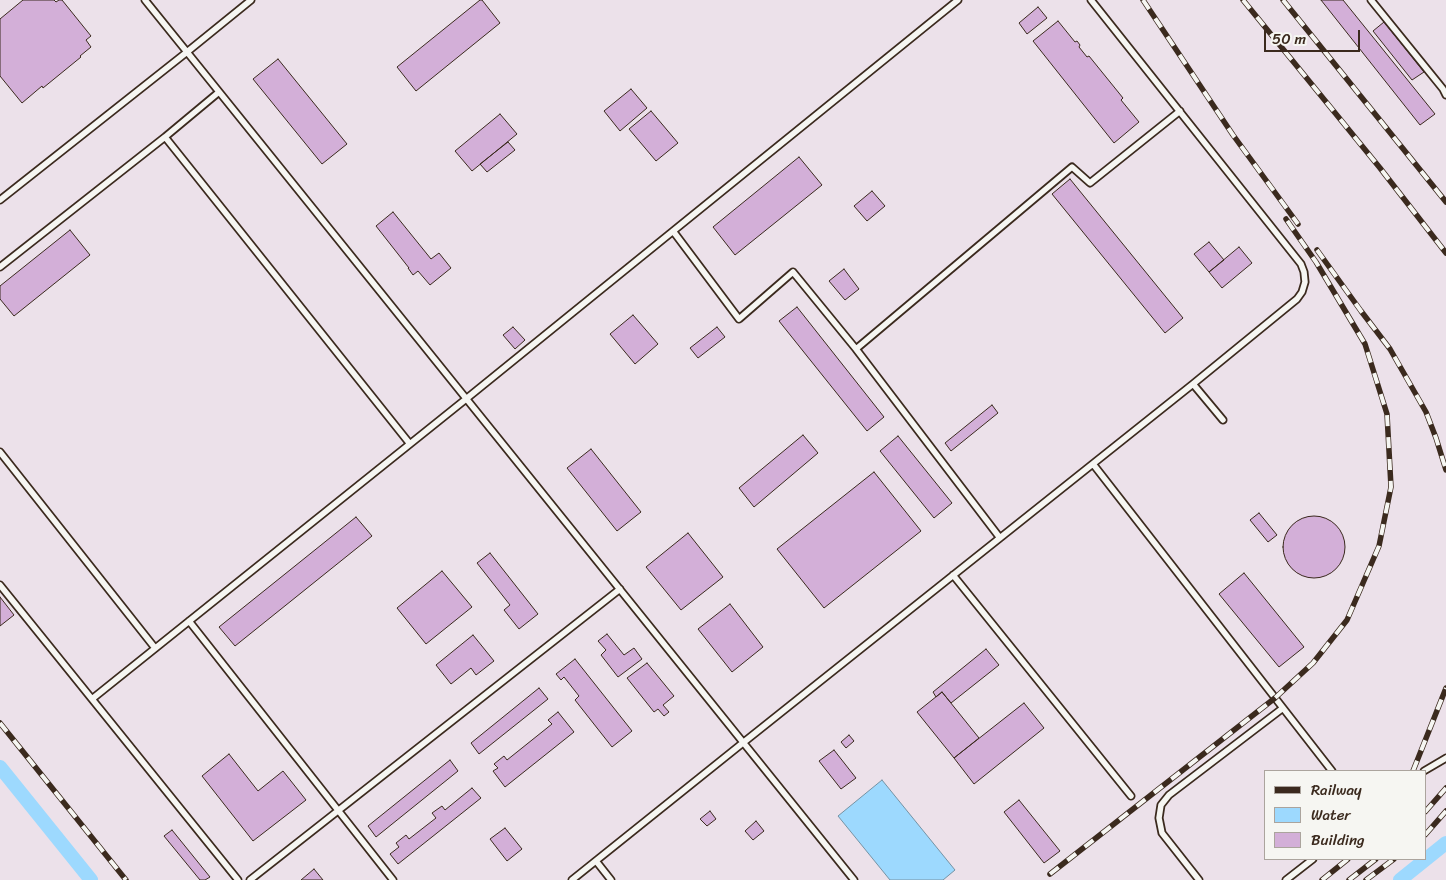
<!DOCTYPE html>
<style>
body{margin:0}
#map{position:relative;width:1446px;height:880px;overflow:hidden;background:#f6f6f2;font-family:Sriracha,sans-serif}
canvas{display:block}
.legend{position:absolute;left:1264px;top:770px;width:162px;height:90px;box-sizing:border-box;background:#f6f6f2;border:1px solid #aba49d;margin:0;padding:6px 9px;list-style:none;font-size:15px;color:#3b2a1e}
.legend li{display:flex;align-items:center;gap:10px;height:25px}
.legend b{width:25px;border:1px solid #aba49d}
.scale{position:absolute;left:1264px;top:30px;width:96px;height:22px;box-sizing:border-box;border:2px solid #3b2a1e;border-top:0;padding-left:6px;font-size:15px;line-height:18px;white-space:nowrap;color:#3b2a1e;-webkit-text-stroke:4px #f6f6f2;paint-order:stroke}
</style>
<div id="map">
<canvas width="1446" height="880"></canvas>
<ul class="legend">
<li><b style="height:6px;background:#3b2a1e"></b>Railway</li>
<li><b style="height:14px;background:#9dd9fe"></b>Water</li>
<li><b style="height:14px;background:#d3afd8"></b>Building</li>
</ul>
<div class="scale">50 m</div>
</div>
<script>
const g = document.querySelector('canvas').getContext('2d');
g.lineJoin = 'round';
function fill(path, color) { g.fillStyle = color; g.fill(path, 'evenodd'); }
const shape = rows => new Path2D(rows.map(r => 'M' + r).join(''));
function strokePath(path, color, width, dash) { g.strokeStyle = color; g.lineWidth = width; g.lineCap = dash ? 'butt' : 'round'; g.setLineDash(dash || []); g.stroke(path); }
fill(shape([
 [0,0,1446,0,1446,880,0,880],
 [1265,771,1425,771,1425,859,1265,859]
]), '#ece1ea');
const water = shape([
 [882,780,955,870,943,880,890,880,838,816,882,780]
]);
fill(water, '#9dd9fe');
strokePath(water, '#7693a4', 1);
strokePath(shape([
 [0,767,91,880],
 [1400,880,1446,843]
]), '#9dd9fe', 14);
const building = shape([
 [23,0,54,0,56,2,59,0,62,0,91,36,86,40,91,47,80,56,81,57,43,88,42,86,22,103,0,76,0,19,23,0],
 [480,0,482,0,500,23,416,91,397,67,480,0],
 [1321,0,1343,0,1435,114,1420,125,1321,0],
 [1038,7,1047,18,1027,34,1019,23,1038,7],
 [1058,21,1075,42,1077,41,1080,45,1079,47,1087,57,1089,56,1123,98,1121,100,1139,122,1114,143,1033,41,1058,21],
 [1384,22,1424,72,1412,80,1373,31,1384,22],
 [278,59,347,144,322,164,253,79,278,59],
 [631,89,647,108,620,131,604,111,631,89],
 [651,111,678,143,656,161,629,129,651,111],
 [500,114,517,134,472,171,455,151,500,114],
 [508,142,515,150,487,172,480,164,508,142],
 [799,157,822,185,735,255,713,227,799,157],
 [1070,179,1183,318,1165,333,1052,194,1070,179],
 [872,191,885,206,867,221,854,206,872,191],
 [393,212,431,259,439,253,451,268,430,285,418,271,413,275,408,268,409,268,376,226,393,212],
 [70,230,90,255,14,316,0,299,0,286,70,230],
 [1209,242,1224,260,1209,272,1194,254,1209,242],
 [1239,247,1252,263,1222,288,1209,272,1239,247],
 [844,269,859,289,845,300,829,281,844,269],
 [797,307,884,417,867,431,779,321,797,307],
 [633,315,658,344,635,364,610,334,633,315],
 [513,327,525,340,515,349,503,335,513,327],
 [717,327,725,337,698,358,690,348,717,327],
 [992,405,998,413,951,451,945,443,992,405],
 [803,435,818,453,754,507,739,488,803,435],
 [898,436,952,503,934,518,880,451,898,436],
 [591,449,641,512,617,531,567,468,591,449],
 [874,472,921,531,824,608,777,549,874,472],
 [1259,513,1277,535,1268,542,1250,520,1259,513],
 '1283 547a31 31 0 1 1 62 0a31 31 0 1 1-62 0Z',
 [356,517,372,536,235,646,219,627,356,517],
 [688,533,723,577,681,610,646,567,688,533],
 [490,553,538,614,519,629,504,610,510,605,477,563,490,553],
 [442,571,472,607,426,644,397,608,442,571],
 [1244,573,1304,647,1279,667,1219,594,1244,573],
 [0,597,14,615,0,626,0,597],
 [730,604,763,647,732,672,698,629,730,604],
 [607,634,624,655,634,648,642,659,618,677,601,655,606,650,598,641,607,634],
 [473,635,494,661,476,675,471,668,451,684,436,665,473,635],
 [986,649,999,665,951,703,942,692,936,697,933,692,986,649],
 [575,659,632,731,612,747,575,700,579,696,564,677,561,680,556,674,575,659],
 [647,663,674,696,663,705,669,712,664,716,658,709,654,712,627,678,647,663],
 [539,688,548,699,479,754,471,743,539,688],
 [942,692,979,738,954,758,917,712,942,692],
 [1024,703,1044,728,974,784,954,758,1024,703],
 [558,712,574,732,505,787,493,771,498,768,494,764,504,756,507,760,552,724,548,720,558,712],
 [849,735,854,741,846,748,841,742,849,735],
 [834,750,856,778,841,789,819,761,834,750],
 [229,754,258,791,283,771,306,800,253,841,202,776,229,754],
 [450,760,458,771,376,837,368,826,450,760],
 [472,788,481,798,398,864,390,854,399,847,396,843,406,835,409,839,436,818,432,813,442,806,445,810,472,788],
 [1019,800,1060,851,1044,863,1004,812,1019,800],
 [710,811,716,819,707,826,700,819,710,811],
 [756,821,764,831,753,840,745,831,756,821],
 [505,828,522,849,507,861,490,839,505,828],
 [172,830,210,877,205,880,200,880,164,836,172,830],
 [314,869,323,880,301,880,314,869]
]);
fill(building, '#d3afd8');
strokePath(building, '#3b2a1e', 1);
const lane = shape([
 [145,0,187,52,251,0],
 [1371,0,1443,89,1446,95],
 [165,137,410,444],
 [0,200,187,52,854,880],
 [673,231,739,319,793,272,856,349,1000,538],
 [0,267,165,137,219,92],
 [856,349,1072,167,1090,183,1180,111],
 [1193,384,1223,420],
 [0,452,155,648],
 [1093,464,1332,771],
 [953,575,1131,796],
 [0,585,238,880],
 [189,621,393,880],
 [92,699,466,399,958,0],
 [1424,771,1446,758],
 [596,861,611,880],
 [250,880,620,589],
 [572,880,744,742,1193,384,1297,299,1302,292,1305,282,1304,272,1301,264,1091,0],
 [1199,880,1162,833,1159,818,1161,805,1169,795,1283,708],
 [1286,880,1313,859]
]);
strokePath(lane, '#3b2a1e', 9);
strokePath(lane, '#f6f6f2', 5.5);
const rail = shape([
 [1143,0,1233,135,1298,224],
 [1243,0,1380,168,1446,253],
 [1283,0,1446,202],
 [1317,250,1361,311,1390,349,1426,412,1436,438,1446,470],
 [0,723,126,880],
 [1413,771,1446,688],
 [1425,812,1446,788],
 [1425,835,1446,811],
 [1050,874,1275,698,1313,663,1347,620,1379,546,1391,487,1387,414,1365,344,1316,262,1286,219],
 [1322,880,1348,859],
 [1349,880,1376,859],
 [1366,880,1394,859]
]);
strokePath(rail, '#3b2a1e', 5.5);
strokePath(rail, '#f6f6f2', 4, [11]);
</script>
